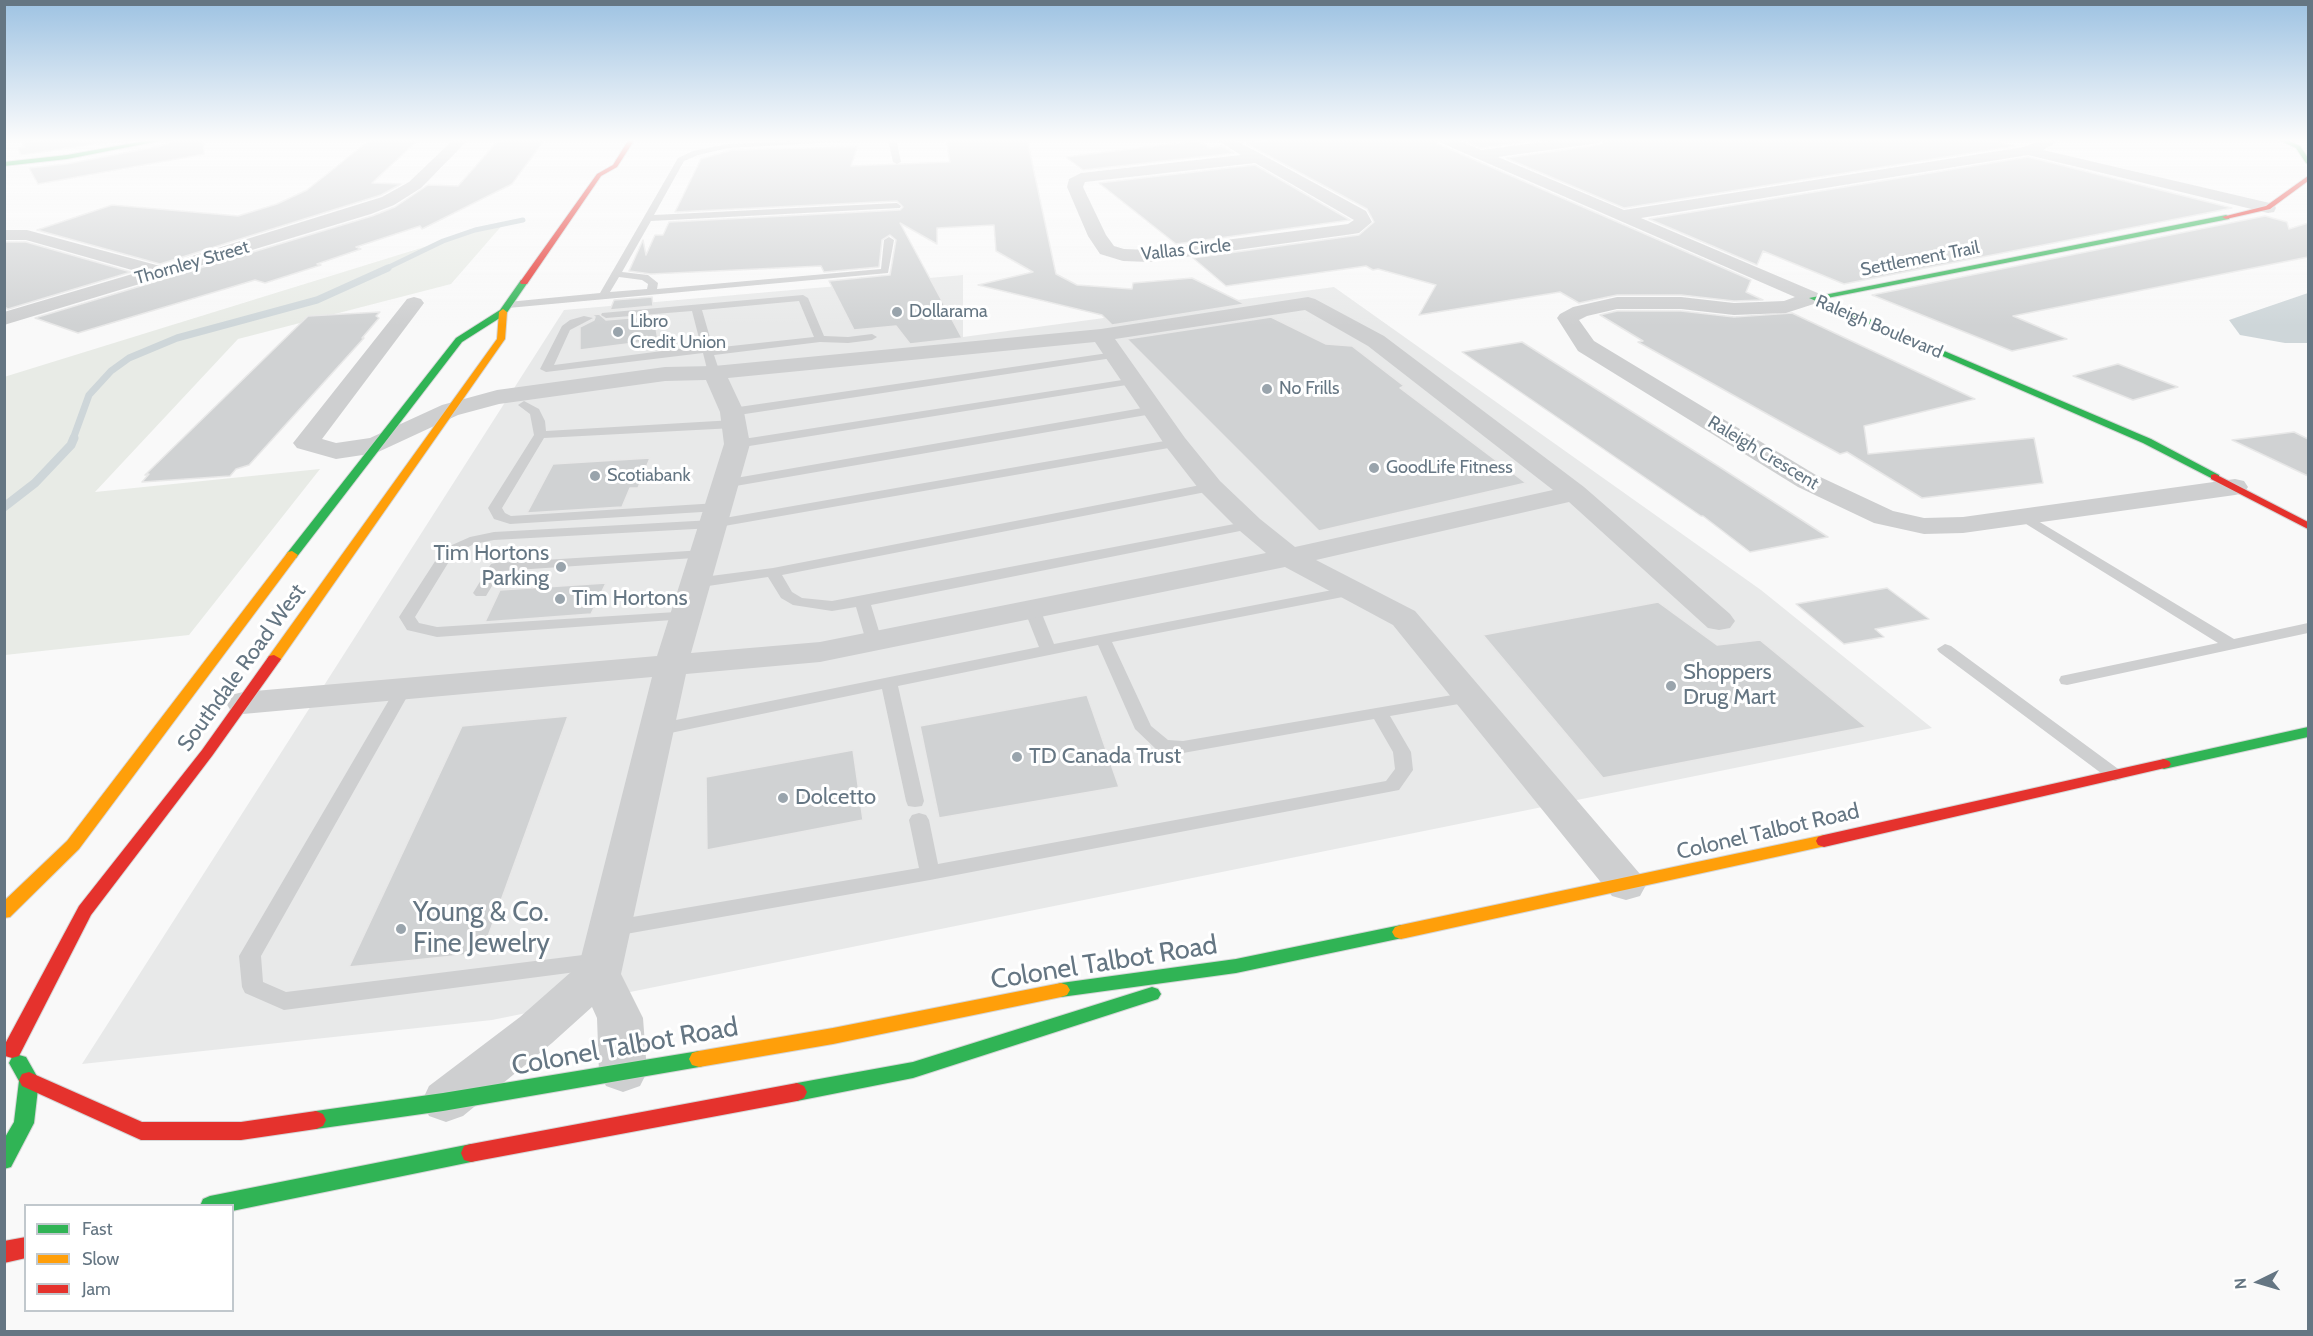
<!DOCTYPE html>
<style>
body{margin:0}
#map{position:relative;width:2313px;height:1336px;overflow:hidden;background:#f9f9f9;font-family:Cabin,sans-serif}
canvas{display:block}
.frame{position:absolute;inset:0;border:6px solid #657683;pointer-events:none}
.legend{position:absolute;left:24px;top:1204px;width:210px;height:108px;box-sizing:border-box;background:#fff;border:2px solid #c1c8cd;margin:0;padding:8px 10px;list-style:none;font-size:18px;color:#657683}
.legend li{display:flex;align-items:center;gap:12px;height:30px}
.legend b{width:30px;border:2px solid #c1c8cd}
.north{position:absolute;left:2229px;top:1252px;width:60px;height:60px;-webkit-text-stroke:4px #fff;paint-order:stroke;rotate:265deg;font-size:16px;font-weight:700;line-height:24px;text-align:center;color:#657683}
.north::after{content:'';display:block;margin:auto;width:21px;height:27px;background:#657683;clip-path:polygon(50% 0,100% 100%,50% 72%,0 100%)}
</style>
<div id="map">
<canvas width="2313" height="1336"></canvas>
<div class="frame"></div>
<ul class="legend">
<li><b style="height:8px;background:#30b455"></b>Fast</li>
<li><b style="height:8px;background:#ff9f0a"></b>Slow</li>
<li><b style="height:8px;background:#e5322d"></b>Jam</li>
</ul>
<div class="north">N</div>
</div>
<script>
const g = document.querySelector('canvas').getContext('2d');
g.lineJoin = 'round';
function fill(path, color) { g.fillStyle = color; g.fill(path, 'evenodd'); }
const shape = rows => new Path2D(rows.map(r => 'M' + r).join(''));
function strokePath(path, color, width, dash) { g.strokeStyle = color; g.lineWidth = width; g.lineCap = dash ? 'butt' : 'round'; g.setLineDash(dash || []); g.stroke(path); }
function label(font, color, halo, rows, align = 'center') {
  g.font = font + ' Cabin,sans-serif'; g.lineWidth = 6; g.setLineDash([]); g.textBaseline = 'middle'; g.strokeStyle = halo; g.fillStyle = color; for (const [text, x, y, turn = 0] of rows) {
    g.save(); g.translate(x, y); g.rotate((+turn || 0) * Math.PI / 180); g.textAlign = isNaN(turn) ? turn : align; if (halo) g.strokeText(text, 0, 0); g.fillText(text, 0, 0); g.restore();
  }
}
fill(shape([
 [963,275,963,337,1334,287,1761,590,1932,728,492,1020,82,1064,564,310]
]), '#e8e9e9');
fill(shape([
 [505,222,451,284,238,339,95,492,320,469,189,635,5,655,4,377]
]), '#e8ebe6');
fill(shape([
 [2308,293,2308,343,2285,343,2240,335,2229,320]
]), '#ced6d9');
strokePath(shape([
 [385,269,443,241,475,230,523,220]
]), '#ced6d9', 5);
strokePath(shape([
 [73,439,89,395,111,371,129,358,177,338,317,300,388,268]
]), '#ced6d9', 7);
strokePath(shape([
 [4,507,35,483,71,445,74,438]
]), '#ced6d9', 9);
const building = shape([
 [50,139,129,139,21,155,18,148,25,147,22,143,50,139],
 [175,139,203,139,204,154,38,184,29,168,67,164,166,145,175,139],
 [371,139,419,139,372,183,401,184,381,195,160,264,37,230,112,205,238,216,277,204,307,190,371,139],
 [506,139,545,139,512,184,422,229,420,226,356,247,361,249,317,264,321,265,265,283,255,280,78,333,35,318,372,216,395,207,428,185,458,186,496,143,506,139],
 [946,139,1027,139,1056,274,1077,285,1132,289,1133,283,1192,278,1245,304,1112,325,1102,315,978,285,1033,272,996,251,994,225,937,228,937,244,900,223,962,338,910,344,896,326,854,330,829,281,890,275,896,240,890,235,882,240,879,267,824,272,821,266,651,274,629,271,643,240,646,255,655,235,663,235,669,222,900,210,903,207,897,201,675,212,701,159,732,150,857,147,851,166,950,162,946,139],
 [1276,139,1435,139,1438,144,1751,280,1746,292,1763,300,1734,301,1681,295,1617,295,1579,303,1560,292,1419,315,1436,285,1378,269,1373,270,1366,266,1226,286,1193,258,1359,235,1374,222,1367,209,1245,143,1276,139],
 [1461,139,1548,139,1481,148,1461,139],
 [1608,139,1983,139,2015,146,1624,208,1506,158,1599,145,1608,139],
 [1198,141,1210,148,1222,146,1234,153,1083,170,1066,157,1198,141],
 [2028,157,2232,208,1844,284,1763,251,1757,265,1649,219,2028,157],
 [1255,165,1350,220,1176,244,1099,183,1255,165],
 [2265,216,2287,222,2289,229,2308,223,2308,257,2013,316,2067,339,2012,351,1872,295,2265,216],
 [4,242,26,242,131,272,8,309,4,307,4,242],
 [652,297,653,306,610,310,614,300,652,297],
 [1617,311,1681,311,1734,317,1792,313,1975,399,1864,426,1868,454,2034,438,2043,483,1922,498,1847,452,1840,454,1794,429,1638,342,1643,341,1600,315,1617,311],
 [380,312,376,316,379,318,362,338,364,338,249,465,236,469,230,476,142,482,149,474,145,475,308,316,380,312],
 [599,314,606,320,654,316,658,340,580,350,580,327,594,320,595,317,591,315,599,314],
 [1271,317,1326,344,1352,346,1404,386,1400,388,1526,483,1319,531,1127,339,1271,317],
 [1522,342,1718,466,1828,537,1750,552,1703,516,1701,516,1462,352,1522,342],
 [2118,364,2178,387,2133,400,2073,376,2118,364],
 [2294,432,2308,439,2308,476,2232,440,2294,432],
 [650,458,638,488,630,488,622,507,527,513,553,464,650,458],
 [606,583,591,614,485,622,500,590,606,583],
 [1887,588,1929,619,1875,629,1884,637,1844,644,1796,604,1887,588],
 [1658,602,1717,645,1760,640,1866,727,1603,778,1483,635,1658,602],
 [1087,695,1119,787,939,818,920,726,1087,695],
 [568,716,482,953,349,967,462,726,568,716],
 [853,750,863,820,707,850,706,777,853,750]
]);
fill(building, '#d0d2d3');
strokePath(building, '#e8e8e8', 1.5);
const fast = shape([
 [156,139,169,139,67,159,4,166,4,162,67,155,156,139],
 [2277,139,2285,139,2300,146,2308,158,2308,164,2306,163,2296,148,2277,139],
 [2226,215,2230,217,2229,219,1822,299,2151,439,2219,475,2219,479,2215,480,2143,443,1809,298,2226,215],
 [521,280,528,282,506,314,462,342,296,558,288,558,286,555,288,552,456,338,500,310,521,280],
 [2308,727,2308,737,2164,769,2159,767,2157,764,2159,761,2164,759,2308,727],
 [1401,925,1407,927,1410,932,1407,937,1236,973,1061,997,1055,995,1052,990,1055,985,1061,983,1236,959,1401,925],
 [1152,987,1158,989,1161,994,1158,999,913,1078,797,1101,790,1098,787,1092,790,1086,797,1083,913,1062,1152,987],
 [699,1051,706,1053,709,1059,706,1065,699,1067,443,1111,316,1129,309,1126,306,1120,309,1114,316,1111,443,1093,699,1051],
 [19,1055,26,1057,39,1080,34,1123,11,1167,4,1169,4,1139,14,1122,19,1081,9,1063,12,1057,19,1055],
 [471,1144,478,1146,481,1153,478,1160,471,1162,232,1211,232,1206,200,1206,203,1199,210,1196,471,1144]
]);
const slow = shape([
 [503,309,507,312,505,339,279,662,269,662,267,659,269,656,497,339,499,312,503,309],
 [292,551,298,555,296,558,79,849,10,917,4,918,4,901,67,841,288,552,292,551],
 [1824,835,1830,837,1832,841,1830,845,1401,939,1395,937,1392,932,1395,927,1401,925,1824,835],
 [1061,983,1067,985,1070,990,1067,995,1061,997,833,1044,699,1067,692,1065,689,1059,692,1053,699,1051,833,1028,1061,983]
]);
const jam = shape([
 [629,139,635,139,617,167,601,176,527,284,521,284,520,282,597,174,613,165,629,139],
 [2308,176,2308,181,2270,209,2226,219,2222,217,2266,206,2308,176],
 [2215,474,2308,522,2308,529,2211,479,2211,475,2215,474],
 [274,655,281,659,279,662,212,756,91,915,19,1056,12,1058,5,1056,5,1044,79,906,202,750,269,656,274,655],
 [2164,759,2169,761,2171,764,2169,767,1824,847,1818,845,1816,841,1818,837,1824,835,2164,759],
 [29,1072,142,1122,241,1122,316,1111,323,1114,326,1120,323,1126,316,1129,241,1140,141,1140,22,1086,19,1080,22,1074,29,1072],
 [797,1083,804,1086,807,1092,804,1098,797,1101,471,1162,464,1160,461,1153,464,1146,471,1144,797,1083],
 [26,1237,26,1258,4,1263,4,1241,26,1237]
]);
strokePath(fast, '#d5d6d7', 2);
strokePath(slow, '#d5d6d7', 2);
strokePath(jam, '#d5d6d7', 2);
fill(shape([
 [837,139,896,139,901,162,897,164,893,162,888,139,728,148,698,155,684,161,654,215,897,203,901,206,900,208,651,221,622,272,648,275,658,283,657,289,881,269,884,240,889,237,894,240,888,273,508,308,503,305,508,302,600,293,678,158,693,151,728,144,837,139],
 [619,277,642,280,648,284,647,289,610,292,619,277],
 [803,295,808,298,824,336,848,337,872,334,877,337,872,340,848,343,820,342,714,355,720,373,714,376,708,373,703,353,546,372,540,369,562,326,570,320,584,316,593,318,570,330,554,365,701,346,692,311,606,318,601,315,602,313,803,295],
 [799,301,814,337,713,348,702,310,799,301],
 [1115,352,1119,353,1119,357,732,416,726,412,732,408,1115,352],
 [1135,378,1139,379,1139,383,737,448,731,444,737,440,1135,378],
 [524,401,539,409,545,421,546,431,734,420,740,424,734,428,544,438,502,508,505,513,511,516,718,503,725,507,718,511,510,524,494,519,488,508,534,435,530,414,518,405,524,401],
 [1154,406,1160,410,1158,413,724,488,717,484,724,480,1154,406],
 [1176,439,1180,440,1182,443,1180,446,713,528,494,540,474,544,453,555,415,617,419,623,437,627,692,611,694,614,692,617,686,619,437,637,407,630,399,617,443,549,470,537,494,532,713,520,1176,439],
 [1211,483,1216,484,1218,487,1216,490,782,575,792,592,802,598,832,601,1250,521,1257,525,1250,529,871,605,882,641,874,646,866,641,856,607,832,611,793,605,781,598,768,577,695,588,687,583,695,578,773,568,1211,483],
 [2023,512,2234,639,2308,623,2308,633,2067,685,2061,684,2059,680,2061,676,2218,643,2018,519,2016,516,2023,512],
 [704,550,711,554,709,557,501,571,486,596,476,596,473,593,491,564,496,563,704,550],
 [1353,586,1358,588,1361,591,1358,594,1112,642,1151,726,1168,740,1183,741,1470,692,1476,693,1479,697,1476,701,1390,716,1411,752,1413,770,1399,790,930,880,609,937,602,935,598,929,602,923,609,921,919,868,909,820,912,815,919,813,926,815,929,820,938,864,1386,781,1395,769,1393,752,1374,719,1183,753,1157,750,1135,729,1098,645,898,686,924,801,922,806,915,807,908,806,906,801,882,689,656,736,650,734,647,730,650,726,656,724,1039,647,1024,609,1032,604,1040,609,1054,644,1353,586],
 [1945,644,1951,646,2121,771,2124,775,2121,779,2115,781,2109,779,1939,652,1937,649,1945,644],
 [404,683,410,684,412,688,261,956,263,982,286,992,599,953,607,956,610,962,607,968,284,1010,245,993,242,987,239,956,396,688,398,684,404,683]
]), '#cecfd0');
fill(shape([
 [454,139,469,139,421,188,394,205,371,214,4,325,4,312,139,272,26,240,4,240,4,230,27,230,160,266,382,197,409,182,454,139],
 [1215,139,1233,139,1263,155,1366,211,1372,222,1359,233,1353,234,1149,262,1123,261,1100,254,1088,236,1067,187,1069,179,1081,173,1241,155,1215,139],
 [1255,163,1354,220,1348,224,1149,250,1124,249,1114,246,1106,235,1083,187,1085,182,1255,163],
 [1437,139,1456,139,1481,150,1565,139,1606,139,1599,143,1498,157,1624,210,2024,147,2043,139,2062,139,2043,150,2274,204,2276,208,2274,212,2268,213,2028,155,1641,218,1820,294,1823,298,1820,302,1786,313,1734,315,1681,309,1617,309,1587,316,1579,320,1594,341,1816,475,1893,511,1924,518,1963,517,2235,479,2244,481,2248,487,2244,493,2235,495,1963,533,1924,534,1874,523,1798,487,1578,351,1557,318,1560,314,1573,307,1617,297,1681,297,1734,303,1784,301,1795,297,1439,142,1437,139],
 [414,297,421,299,424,303,322,439,336,443,370,438,442,405,497,390,665,367,714,366,1101,329,1308,297,1315,299,1384,336,1584,487,1730,614,1735,621,1730,628,1719,630,1708,628,1569,502,1316,560,1415,611,1640,874,1646,885,1640,896,1626,900,1612,896,1393,625,1285,567,820,662,686,674,621,974,643,1018,647,1072,640,1086,623,1092,606,1086,599,1072,597,1018,592,1007,552,1043,463,1116,446,1122,429,1116,422,1101,429,1086,520,1017,579,965,652,677,243,714,231,711,226,703,231,695,243,692,657,656,724,444,720,412,706,380,665,381,499,404,458,415,376,453,336,459,297,448,293,443,297,438,407,299,414,297],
 [1305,310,1368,346,1553,490,1295,547,1260,519,1220,481,1185,438,1115,339,1305,310],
 [1095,342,1167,448,1202,493,1240,531,1266,553,820,642,691,653,750,444,744,412,728,378,1095,342]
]), '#cecfd0');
fill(fast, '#30b455');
fill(slow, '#ff9f0a');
fill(jam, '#e5322d');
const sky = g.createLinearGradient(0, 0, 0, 326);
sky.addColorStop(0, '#9dc2e2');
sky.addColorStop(0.43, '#fcfcfc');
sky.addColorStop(1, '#fcfcfc00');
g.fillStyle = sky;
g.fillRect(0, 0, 2313, 326);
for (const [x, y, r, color] of [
 [897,312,6,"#99a4ac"],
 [618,332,6,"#99a4ac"],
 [1267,389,6,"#99a4ac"],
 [1374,468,6,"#99a4ac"],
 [595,476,6,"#99a4ac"],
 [561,567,6,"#99a4ac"],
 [560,599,6,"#99a4ac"],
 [1671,686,6,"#99a4ac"],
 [1017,757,6,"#99a4ac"],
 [783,798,6,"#99a4ac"],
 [401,929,6,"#99a4ac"]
]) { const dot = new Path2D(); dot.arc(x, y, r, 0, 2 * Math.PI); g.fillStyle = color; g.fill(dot); strokePath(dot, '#fff', 2); }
label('18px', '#657683', '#fff', [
 ["Vallas Circle",1186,250,-6],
 ["Settlement Trail",1920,259,-11],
 ["Thornley Street",192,263,-16],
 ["Raleigh Boulevard",1879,327,23],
 ["Raleigh Crescent",1763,453,31]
]);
label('18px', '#657683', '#fff', [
 ["Dollarama",909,312],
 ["Libro",630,322],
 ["Credit Union",630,343],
 ["No Frills",1279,389],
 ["GoodLife Fitness",1386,468],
 ["Scotiabank",607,476]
], 'left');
label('22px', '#657683', '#fff', [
 ["Tim Hortons",549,554,"right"],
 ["Parking",549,579,"right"],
 ["Tim Hortons",572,599],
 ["Shoppers",1683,673],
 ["Drug Mart",1683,698],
 ["TD Canada Trust",1029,757],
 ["Dolcetto",795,798]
], 'left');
label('22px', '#657683', '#fff', [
 ["Southdale Road West",242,668,-54],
 ["Colonel Talbot Road",1768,832,-13]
]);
label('27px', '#657683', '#fff', [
 ["Young & Co.",413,913],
 ["Fine Jewelry",413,944]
], 'left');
label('27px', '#657683', '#fff', [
 ["Colonel Talbot Road",1104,963,-9],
 ["Colonel Talbot Road",625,1047,-10]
]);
</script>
